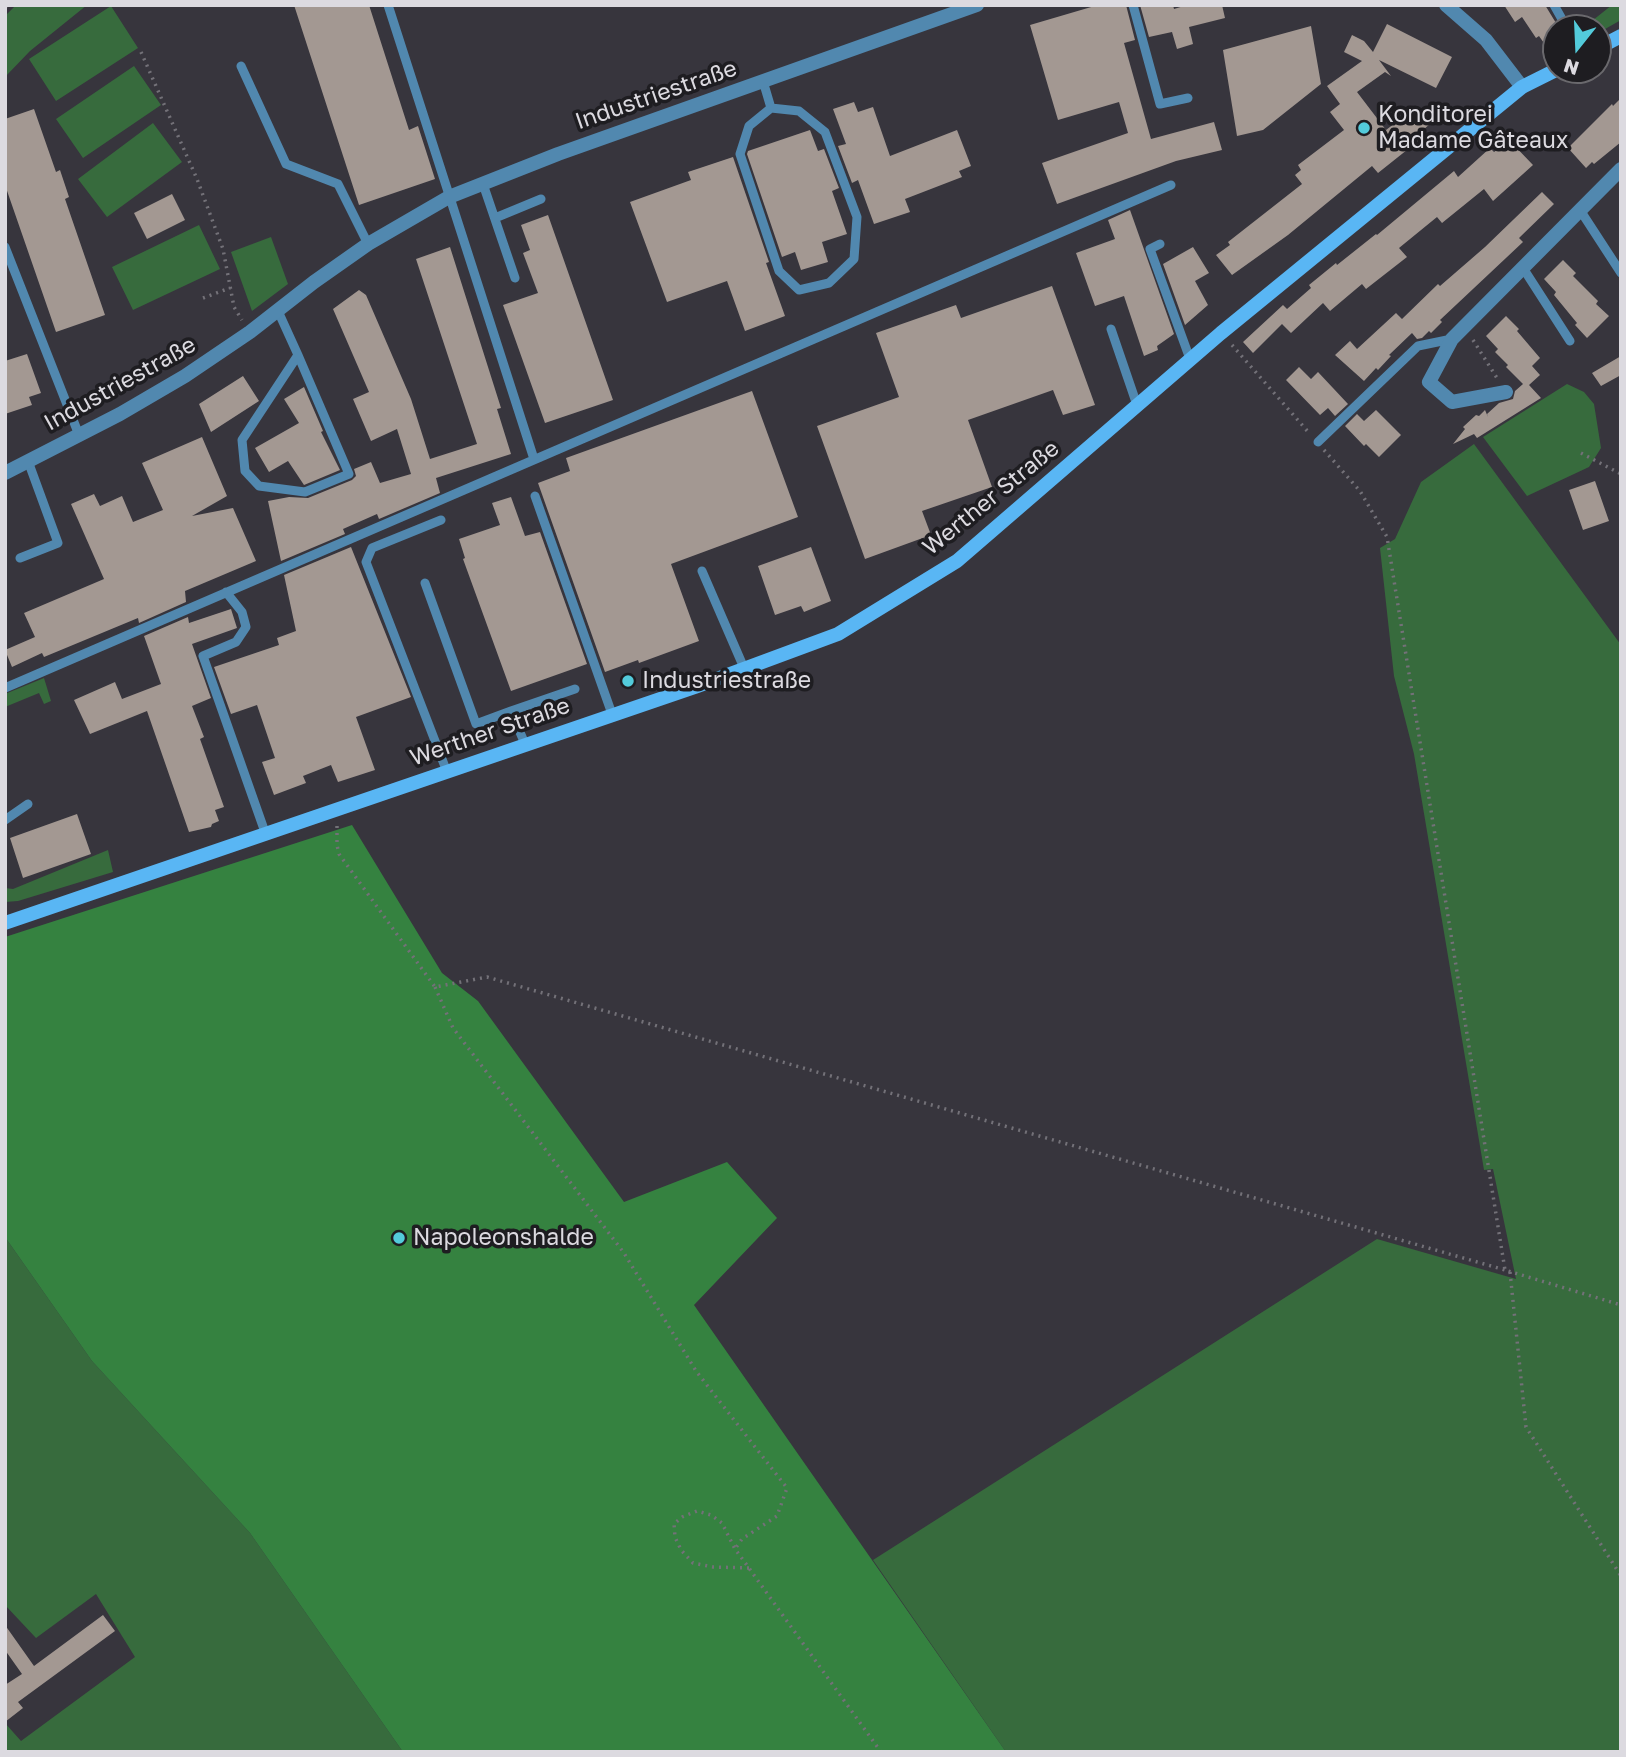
<!DOCTYPE html>
<meta charset="utf-8">
<style>
body{margin:0}
#map{position:relative;width:1626px;height:1757px;overflow:hidden;background:#37353d;font-family:"Golos Text",sans-serif}
canvas{display:block}
.frame{position:absolute;inset:0;border:7px solid #dcdae0;pointer-events:none}
.north{position:absolute;left:1542px;top:14px;width:70px;height:70px;box-sizing:border-box;background:#1e1d21;border:2px solid #6a696d;border-radius:50%;rotate:198deg;font-size:19px;font-weight:700;line-height:28px;text-align:center;color:#dcdae0}
.north::after{content:'';display:block;margin:auto;width:24px;height:32px;background:#53cbdb;clip-path:polygon(50% 0,100% 100%,50% 72%,0 100%)}
</style>
<div id="map">
<canvas width="1626" height="1757"></canvas>
<div class="frame"></div>
<div class="north">N</div>
</div>
<script>
const g = document.querySelector('canvas').getContext('2d');
g.lineJoin = 'round';
function fill(path, color) { g.fillStyle = color; g.fill(path, 'evenodd'); }
const shape = rows => new Path2D(rows.map(r => 'M' + r).join(''));
function strokePath(path, color, width, dash) { g.strokeStyle = color; g.lineWidth = width; g.lineCap = dash ? 'butt' : 'round'; g.setLineDash(dash || []); g.stroke(path); }
function label(font, color, halo, rows, align = 'center') {
  g.font = font + ' "Golos Text",sans-serif'; g.lineWidth = 7; g.setLineDash([]); g.textBaseline = 'middle'; g.strokeStyle = halo; g.fillStyle = color; for (const [text, x, y, turn = 0] of rows) {
    g.save(); g.translate(x, y); g.rotate((+turn || 0) * Math.PI / 180); g.textAlign = isNaN(turn) ? turn : align; if (halo) g.strokeText(text, 0, 0); g.fillText(text, 0, 0); g.restore();
  }
}
fill(shape([
 [16,5,87,5,30,51,5,77,5,16],
 [1612,5,1621,5,1621,20,1598,33,1598,28,1583,28],
 [111,6,138,48,56,101,29,59],
 [134,66,161,105,83,158,56,119],
 [153,123,182,162,107,217,78,179],
 [199,225,220,269,133,310,112,267],
 [271,237,288,284,252,311,231,252],
 [1567,384,1584,392,1594,404,1601,448,1589,467,1527,496,1483,437],
 [1474,444,1621,645,1621,1752,1006,1752,873,1560,1377,1239,1516,1279,1493,1169,1484,1170,1414,754,1394,676,1380,548,1395,539,1421,482],
 [44,678,51,701,44,704,39,693,5,707,5,694],
 [108,850,113,872,18,901,5,902,5,888,13,889],
 [5,1237,92,1361,250,1533,403,1752,5,1752,5,1723,21,1741,135,1657,96,1594,36,1638,5,1605]
]), '#376b3d');
fill(shape([
 [352,825,442,973,478,1001,624,1202,727,1162,777,1218,694,1305,1006,1752,403,1752,250,1533,92,1361,5,1237,5,937]
]), '#358240');
fill(shape([
 [294,5,369,5,409,130,418,126,435,179,359,205],
 [1098,5,1126,5,1135,40,1124,43,1151,139,1214,122,1222,150,1176,161,1057,204,1042,163,1128,133,1119,102,1058,120,1030,25],
 [1140,5,1173,5,1174,9,1187,5,1222,5,1225,18,1189,27,1193,44,1177,49,1172,32,1149,37],
 [1504,5,1545,5,1556,23,1556,39,1546,46,1539,36,1536,38,1522,17,1515,22],
 [1387,24,1452,57,1436,88,1379,60,1391,76,1385,72,1357,92,1386,130,1416,107,1430,124,1418,134,1422,138,1378,173,1372,166,1288,235,1232,275,1216,255,1230,245,1228,242,1302,184,1295,175,1301,170,1298,165,1344,130,1330,112,1340,104,1327,86,1362,61,1344,52,1352,35,1364,41,1373,52],
 [1311,26,1321,84,1263,130,1237,136,1223,50],
 [1621,98,1621,142,1594,164,1592,162,1586,168,1568,148,1612,104,1613,106],
 [854,102,858,112,873,107,890,156,957,130,971,166,959,171,962,177,905,199,910,212,874,224,858,180,852,183,838,146,846,144,833,109],
 [34,109,56,172,60,170,69,197,65,199,105,315,56,332,5,185,5,119],
 [810,130,818,151,824,149,839,188,832,191,847,234,822,242,828,262,801,270,795,252,782,257,747,154,748,151],
 [1510,141,1533,165,1493,201,1484,189,1442,223,1437,217,1399,248,1407,257,1366,289,1362,284,1330,311,1323,303,1291,333,1282,324,1253,353,1243,342,1283,305,1287,309,1311,288,1309,285,1336,263,1337,265,1376,234,1377,235,1454,171,1458,177,1490,148,1494,152],
 [733,157,769,262,766,263,785,316,745,331,727,281,667,302,630,202,691,180,688,172],
 [1542,192,1554,204,1519,238,1523,242,1440,320,1442,322,1431,333,1429,331,1422,338,1417,339,1412,333,1389,355,1391,356,1378,370,1376,368,1364,381,1335,355,1350,341,1357,349,1396,313,1402,319,1438,284,1440,286,1485,247],
 [172,194,185,220,147,239,134,213],
 [1130,210,1174,334,1157,346,1158,350,1144,356,1124,296,1095,306,1076,253,1115,239,1108,220],
 [548,215,613,400,545,423,503,305,538,293,523,253,530,250,521,225],
 [450,247,501,408,497,409,511,454,436,478,440,493,379,519,377,514,343,529,345,534,281,561,268,501,289,497,308,498,352,480,356,476,354,469,371,462,380,483,411,474,397,429,371,441,353,399,369,392,333,309,359,290,366,295,411,399,430,459,477,444,416,259],
 [1193,247,1209,273,1195,281,1208,305,1185,325,1163,264],
 [1563,260,1576,273,1573,276,1598,301,1596,304,1609,316,1587,338,1575,325,1577,323,1554,295,1556,292,1544,279],
 [1052,286,1095,405,1063,415,1053,390,968,420,992,487,922,511,931,535,865,559,817,426,899,397,876,333,956,305,961,318],
 [1506,316,1519,329,1517,331,1540,358,1532,366,1540,375,1529,385,1541,398,1477,438,1474,434,1453,444,1465,429,1463,427,1476,415,1479,416,1485,410,1488,417,1487,414,1499,403,1513,399,1515,391,1523,384,1506,367,1508,365,1495,352,1498,349,1486,336],
 [27,354,41,393,29,397,32,405,5,414,5,361],
 [1621,356,1621,375,1601,386,1592,373],
 [1299,367,1311,379,1318,372,1348,404,1335,416,1328,408,1320,415,1286,380],
 [243,376,259,401,211,432,199,404],
 [304,387,323,431,321,432,340,470,304,485,288,461,269,472,255,448,299,423,284,399],
 [752,391,798,517,671,564,699,641,639,663,638,660,605,672,538,483,570,471,566,458],
 [1376,410,1401,435,1379,457,1366,444,1364,446,1345,426,1357,414,1364,421],
 [202,437,227,496,192,516,233,508,256,561,185,591,186,602,139,623,138,618,44,657,42,653,12,667,5,650,35,637,24,613,104,579,71,504,94,494,100,506,122,496,133,522,163,510,142,463],
 [1595,481,1609,521,1583,530,1569,490],
 [511,497,525,536,540,532,587,664,511,691,463,559,465,558,459,539,500,525,492,503],
 [351,547,411,697,356,717,375,770,338,782,331,765,303,776,306,783,274,795,262,762,275,758,257,705,231,714,214,667,279,645,277,638,296,631,284,575],
 [811,547,831,601,804,612,801,606,775,615,758,566],
 [231,609,237,628,192,644,211,698,192,706,204,737,200,739,224,807,215,810,219,821,212,824,211,827,189,832,147,711,90,734,74,700,115,682,122,699,161,684,144,636,188,617,189,623],
 [77,814,91,854,23,878,10,838],
 [103,1615,115,1631,18,1702,23,1708,5,1722,5,1685,22,1674,5,1650,5,1625,34,1666]
]), '#a39892');
strokePath(shape([
 [5,8,8,5],
 [141,52,197,179,223,249,234,307,242,320],
 [203,298,230,288],
 [1473,340,1497,378],
 [1232,345,1310,434],
 [1324,450,1360,491,1387,537,1505,1270,1621,1305],
 [1581,453,1621,474],
 [337,826,337,845,339,854,435,987,487,977,1505,1270],
 [435,987,453,1028,624,1253,696,1371,787,1488,777,1516,742,1539,735,1549],
 [1510,1272,1526,1427,1621,1576],
 [749,1568,713,1567,693,1563,681,1550,675,1537,674,1524,682,1517,697,1511,711,1515,722,1523,735,1549,749,1568,751,1571,881,1752]
]), '#737178', 3.5, [2, 5]);
strokePath(shape([
 [388,5,534,459],
 [1133,5,1160,104,1188,98],
 [1554,5,1567,28],
 [241,66,286,164,338,184,368,244],
 [763,81,771,108,749,126,740,154,779,271,799,290,829,283,854,259,857,217,825,132,799,111,771,108],
 [483,184,515,278],
 [1580,210,1621,273],
 [495,218,541,199],
 [1160,244,1150,249,1190,359],
 [5,247,79,435],
 [1523,268,1570,341],
 [278,311,298,355,349,474,305,492,259,486,245,471,242,440,298,355],
 [1111,329,1137,405],
 [1318,442,1418,346,1452,339],
 [535,496,612,714],
 [441,520,372,548,366,562,447,772],
 [20,558,58,543,28,461],
 [702,571,744,668],
 [425,583,476,724,511,711,525,744],
 [226,592,242,612,246,627,236,642,203,656,266,835],
 [5,688,1171,185],
 [511,711,575,689],
 [5,820,28,804]
]), '#5188af', 9);
strokePath(shape([
 [1446,5,1486,40,1522,87],
 [1506,392,1452,402,1429,382,1452,339,1621,169],
 [5,473,120,414,185,376,250,332,314,282,368,244,449,197,558,154,977,5]
]), '#5188af', 14);
strokePath(shape([
 [1598,48,1621,36],
 [5,923,695,687,838,634,957,561,1221,333,1522,87,1556,70]
]), '#59b6f4', 14);
for (const [x, y, r, color] of [
 [1364,128,7,"#53cbdb"],
 [628,681,7,"#53cbdb"],
 [399,1238,7,"#53cbdb"]
]) { const dot = new Path2D(); dot.arc(x, y, r, 0, 2 * Math.PI); g.fillStyle = color; g.fill(dot); strokePath(dot, '#1e1d21', 2.5); }
label('23px', '#dcdae0', '#1e1d21', [
 ["Industriestraße",656,95,-19],
 ["Industriestraße",120,384,-29],
 ["Werther Straße",991,498,-39],
 ["Werther Straße",490,732,-19]
]);
label('23px', '#dcdae0', '#1e1d21', [
 ["Konditorei",1378,115],
 ["Madame Gâteaux",1378,141],
 ["Industriestraße",642,681],
 ["Napoleonshalde",413,1238]
], 'left');
</script>
